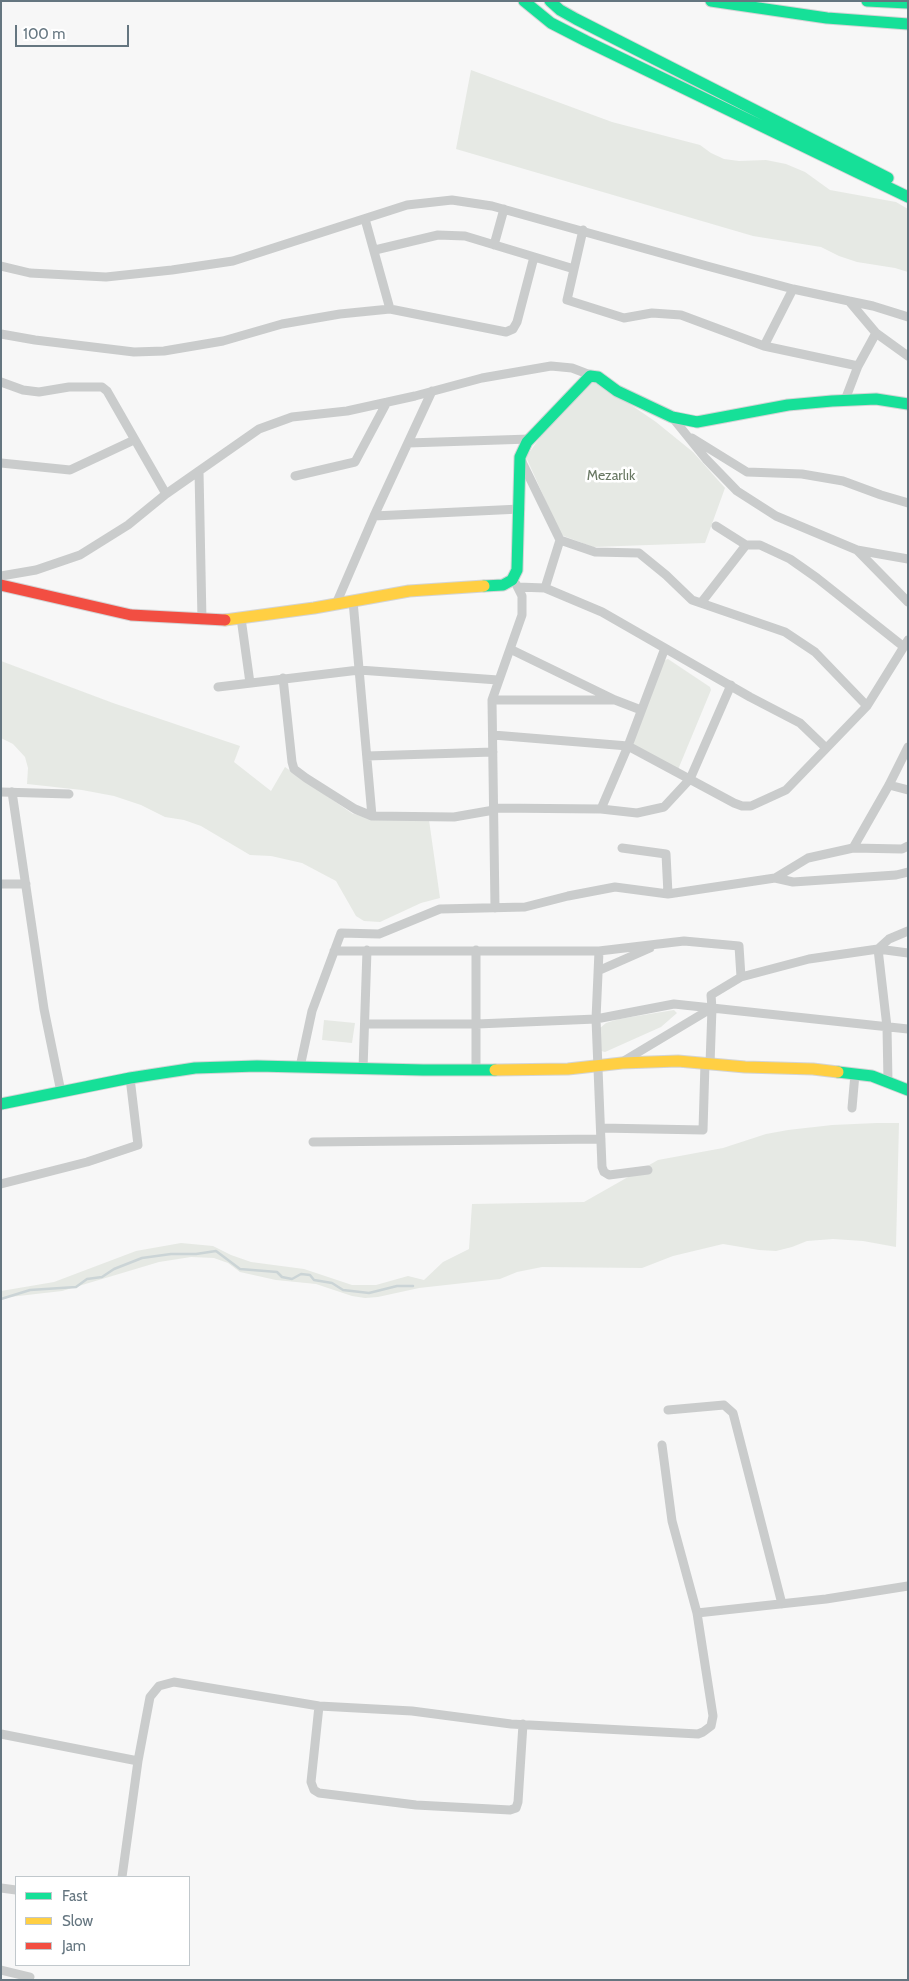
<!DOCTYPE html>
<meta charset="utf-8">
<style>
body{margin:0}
#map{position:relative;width:909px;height:1981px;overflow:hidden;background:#f7f7f7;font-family:Cabin,sans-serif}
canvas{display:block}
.frame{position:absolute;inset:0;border:2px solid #657680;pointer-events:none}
.legend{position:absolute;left:15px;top:1876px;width:175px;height:90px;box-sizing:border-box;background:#fff;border:1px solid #c1c8cc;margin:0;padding:6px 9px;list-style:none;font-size:15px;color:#657680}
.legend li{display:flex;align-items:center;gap:10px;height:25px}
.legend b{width:25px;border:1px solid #c1c8cc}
.scale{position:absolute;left:15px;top:25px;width:114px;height:22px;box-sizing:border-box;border:2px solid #657680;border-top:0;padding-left:6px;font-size:15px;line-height:18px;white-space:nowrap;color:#657680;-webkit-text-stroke:4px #fff;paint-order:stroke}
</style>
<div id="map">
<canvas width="909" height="1981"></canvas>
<div class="frame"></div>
<ul class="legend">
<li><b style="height:6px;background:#16e098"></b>Fast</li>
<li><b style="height:6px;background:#ffcf43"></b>Slow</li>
<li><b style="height:6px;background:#f24e42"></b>Jam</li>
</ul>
<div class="scale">100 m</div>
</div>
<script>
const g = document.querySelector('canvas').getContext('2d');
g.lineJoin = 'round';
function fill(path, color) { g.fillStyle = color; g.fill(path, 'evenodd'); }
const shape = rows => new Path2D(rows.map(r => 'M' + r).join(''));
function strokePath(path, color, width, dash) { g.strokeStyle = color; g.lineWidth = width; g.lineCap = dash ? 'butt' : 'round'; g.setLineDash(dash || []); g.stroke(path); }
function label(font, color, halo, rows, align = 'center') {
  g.font = font + ' Cabin,sans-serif'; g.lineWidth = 5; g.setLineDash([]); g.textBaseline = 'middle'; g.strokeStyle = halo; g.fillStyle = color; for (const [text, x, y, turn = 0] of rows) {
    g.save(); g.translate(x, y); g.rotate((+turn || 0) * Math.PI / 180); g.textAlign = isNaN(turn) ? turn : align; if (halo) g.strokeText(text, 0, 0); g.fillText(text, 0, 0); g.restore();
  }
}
fill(shape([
 [471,70,612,122,700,145,711,153,724,159,739,161,766,160,786,164,805,172,830,190,896,202,908,209,908,272,895,268,857,262,839,256,821,247,753,236,456,149],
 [596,381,656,422,693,452,725,488,705,543,593,547,561,535,526,457,548,426,589,383],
 [668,659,710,687,711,690,677,772,629,745,658,663],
 [1,661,113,703,240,746,234,762,271,791,285,767,353,814,429,820,440,898,421,903,380,922,364,921,356,916,336,881,302,863,271,856,250,855,201,826,184,820,165,817,141,805,114,796,82,790,27,784,28,768,25,757,13,744,1,738],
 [674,1010,677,1013,661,1027,605,1052,601,1051,600,1028,606,1023,619,1019],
 [324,1020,355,1023,352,1043,322,1040],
 [877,1123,899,1123,896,1247,863,1241,833,1239,807,1241,792,1247,776,1251,759,1250,723,1244,673,1256,642,1268,542,1267,517,1272,500,1279,419,1288,378,1297,365,1298,352,1296,316,1284,276,1280,240,1272,228,1263,214,1258,191,1257,159,1262,62,1291,1,1298,1,1291,54,1282,136,1251,181,1243,213,1246,231,1255,251,1262,304,1269,352,1285,376,1285,408,1276,424,1280,443,1262,469,1249,472,1204,584,1202,658,1160,723,1148,766,1134,788,1130,832,1125]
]), '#e6e9e4');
strokePath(shape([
 [1,1299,30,1290,76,1287,87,1279,102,1277,114,1269,142,1258,171,1254,196,1254,216,1251,240,1269,277,1272,282,1277,292,1279,301,1274,310,1275,314,1280,332,1283,343,1290,369,1293,397,1286,413,1286]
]), '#cbd4d6', 2.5);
const fast = shape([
 [524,1,551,23,586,41,908,197],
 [550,1,560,10,576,19,888,178],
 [711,1,827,18,908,24],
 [867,1,908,3],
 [484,586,503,585,512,580,517,570,520,457,527,442,590,376,598,377,617,391,672,417,697,422,788,405,832,401,876,399,908,404],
 [838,1072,872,1076,908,1090],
 [1,1104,130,1078,195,1068,257,1066,423,1070,495,1070]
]);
const slow = shape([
 [225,620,314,608,409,591,484,586],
 [495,1070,568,1069,622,1063,678,1061,745,1067,813,1069,838,1072]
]);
const jam = shape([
 [1,585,131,615,225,620]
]);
strokePath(fast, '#d3d4d5', 13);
strokePath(slow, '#d3d4d5', 13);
strokePath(jam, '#d3d4d5', 13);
strokePath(shape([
 [365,219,390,309],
 [583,230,567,300,624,318,652,313,681,315,764,346,858,366],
 [494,245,504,209],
 [375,250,438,235,465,236,574,269],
 [1,266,30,273,106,277,172,270,233,261,407,205,452,200,492,206,707,266,793,289,849,301,876,333,858,366,845,400],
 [849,301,873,306,908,317],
 [876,333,908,356],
 [1,334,35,340,134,352,164,351,223,341,282,324,340,314,390,309,506,332,513,329,517,322,534,257],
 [764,346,793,289],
 [1,382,23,390,39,392,69,387,102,387,107,391,166,494],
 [672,417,706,459,737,491,776,516,857,550,908,602],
 [692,438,747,472,802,474,843,481,881,495,908,503],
 [408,443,530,439],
 [521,460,560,540,595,552,639,553,666,575,692,600,785,632,815,652,867,706],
 [1,463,70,470,134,440],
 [199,471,202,620],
 [295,476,355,462,387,402],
 [374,516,520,509],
 [716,526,746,545,760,545,790,559,817,578,904,647],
 [857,550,908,559],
 [1,576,36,570,80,555,128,525,166,494,259,429,292,417,347,411,415,396,482,378,551,366,572,368,593,376],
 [518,587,545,588,602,612,750,697,800,723,826,748],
 [545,588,560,540],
 [353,601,372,816],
 [701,603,746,545],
 [336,604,374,516,432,391],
 [241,618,250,683],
 [510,649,615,700,641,710],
 [283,678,292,762,294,769,306,778,355,809,372,816,454,817,494,810],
 [218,687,359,670,498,680],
 [492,700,612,700],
 [493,735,628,746,734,803,742,806,751,806,786,790,867,706,908,640],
 [367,756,493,752],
 [889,785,908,790],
 [1,792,69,794],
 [12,792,44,1009,61,1092],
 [494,808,601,809,637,813,664,807,690,779,731,685],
 [601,809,628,746,665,648],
 [622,848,666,854,668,894],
 [853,848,889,785,908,747],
 [775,878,793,882,896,875,908,872],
 [1,884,26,884],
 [495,908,492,700,522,615,522,596,516,584],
 [878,949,889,939,908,931],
 [878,949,908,953],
 [476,950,476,1069],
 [334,951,599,951,684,941,739,946,741,977],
 [599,951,596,1019,602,1167,604,1172,609,1175,648,1170],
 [600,970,650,948],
 [365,1024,477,1024,596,1019,674,1004,712,1008],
 [622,1062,712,1008,908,1029],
 [710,1064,712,1008,711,995,741,977,809,959,878,949,887,1027,888,1082],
 [300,1067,312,1011,341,933,379,934,440,909,525,907,568,896,615,887,668,894,775,878,808,858,853,848,902,849,908,846],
 [363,1069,367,950],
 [852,1108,855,1074],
 [601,1128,703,1130,705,1063],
 [313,1142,601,1139],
 [1,1184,87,1162,138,1145,130,1078],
 [668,1410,724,1405,733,1413,782,1604],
 [697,1613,826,1599,908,1586],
 [319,1706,311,1782,314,1790,319,1793,416,1805,510,1810,516,1808,518,1802,523,1724],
 [1,1734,138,1761,150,1697,159,1686,174,1682,319,1706,412,1711,511,1724,698,1734,703,1732,711,1726,713,1716,697,1613,672,1521,662,1445],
 [122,1877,138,1761],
 [1,1888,16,1890],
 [1,1970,30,1977]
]), '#cacccc', 9);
strokePath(fast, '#16e098', 11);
strokePath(slow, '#ffcf43', 11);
strokePath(jam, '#f24e42', 11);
label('14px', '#697863', '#fff', [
 ["Mezarlık",611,476]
]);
</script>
